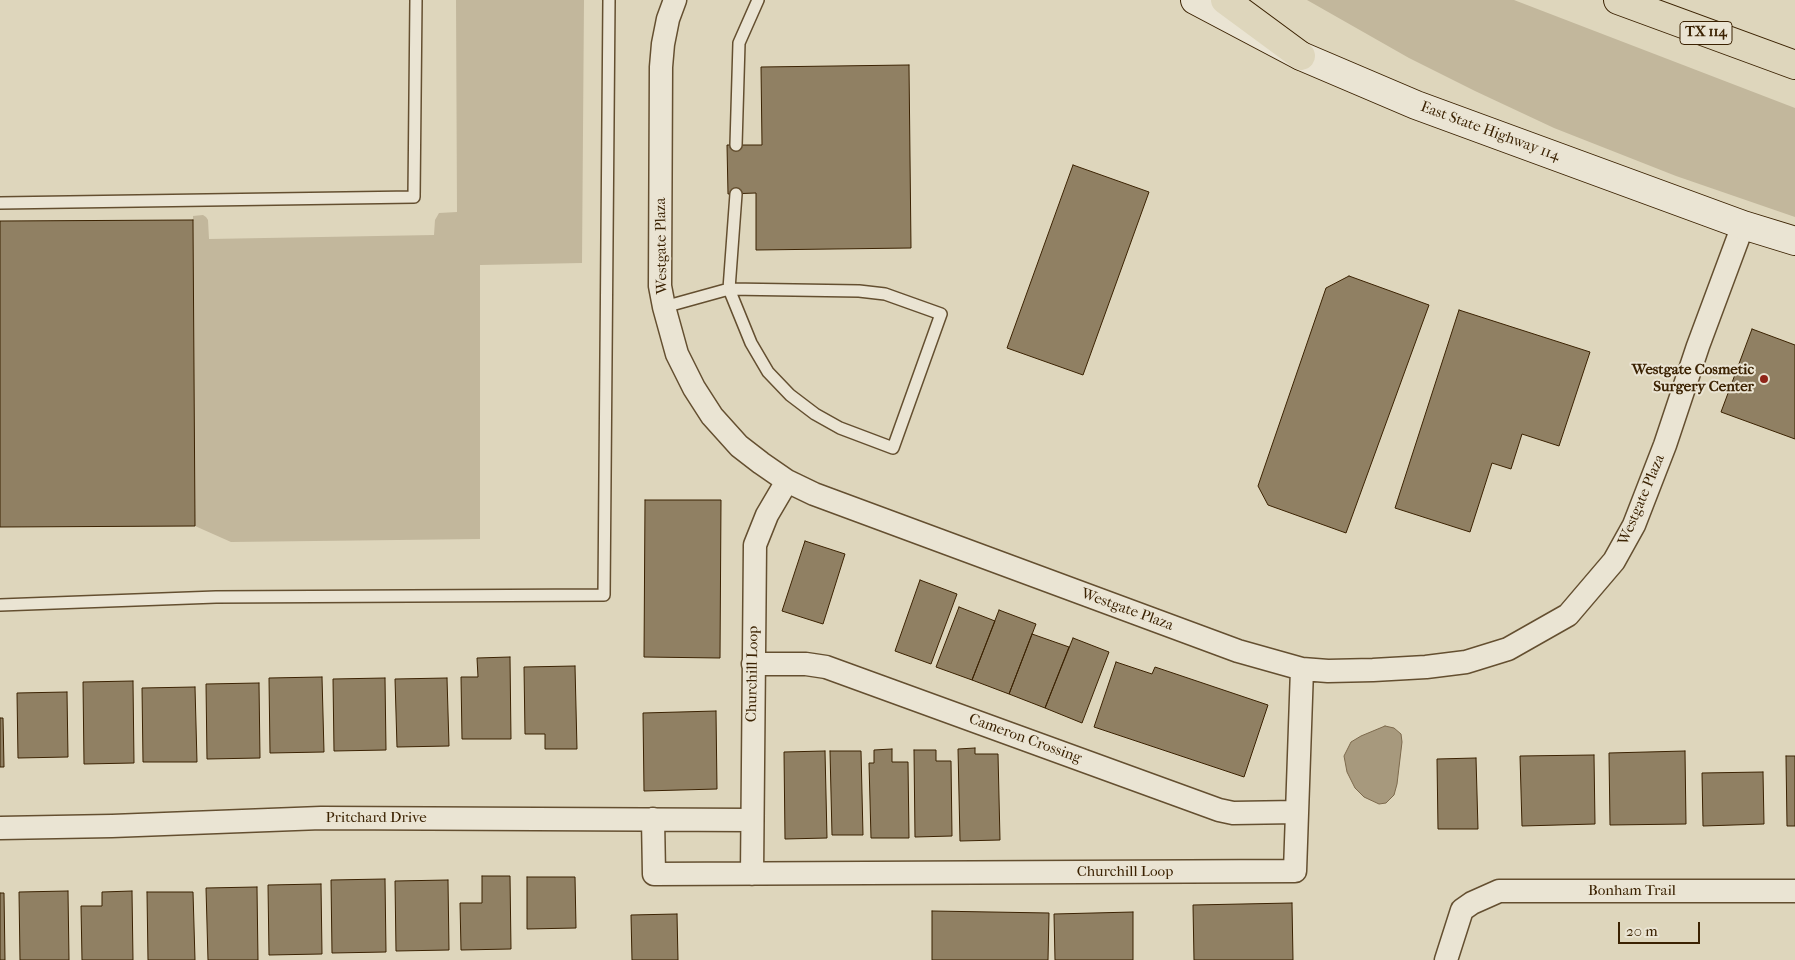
<!DOCTYPE html>
<style>
body{margin:0}
#map{position:relative;width:1795px;height:960px;overflow:hidden;background:#ded6bc;font-family:"IM FELL French Canon",serif}
canvas{display:block}
.scale{position:absolute;left:1618px;top:922px;width:82px;height:22px;box-sizing:border-box;border:2px solid #3b2202;border-top:0;padding-left:6px;font-size:15px;line-height:18px;white-space:nowrap;color:#3b2202;-webkit-text-stroke:4px #eae4d3;paint-order:stroke}
</style>
<div id="map">
<canvas width="1795" height="960"></canvas>
<div class="scale">20 m</div>
</div>
<script>
const g = document.querySelector('canvas').getContext('2d');
g.lineJoin = 'round';
function fill(path, color) { g.fillStyle = color; g.fill(path, 'evenodd'); }
const shape = rows => new Path2D(rows.map(r => 'M' + r).join(''));
function strokePath(path, color, width, dash) { g.strokeStyle = color; g.lineWidth = width; g.lineCap = dash ? 'butt' : 'round'; g.setLineDash(dash || []); g.stroke(path); }
function label(font, color, halo, rows, align = 'center') {
  g.font = font + ' "IM FELL French Canon",serif'; g.lineWidth = 4; g.setLineDash([]); g.textBaseline = 'middle'; g.strokeStyle = halo; g.fillStyle = color; for (const [text, x, y, turn = 0] of rows) {
    g.save(); g.translate(x, y); g.rotate((+turn || 0) * Math.PI / 180); g.textAlign = isNaN(turn) ? turn : align; if (halo) g.strokeText(text, 0, 0); g.fillText(text, 0, 0); g.restore();
  }
}
fill(shape([
 [456,0,584,0,582,263,480,265,480,539,231,542,195,526,193,216,203,215,206,217,208,220,209,239,434,235,435,220,439,213,457,212],
 [1307,0,1514,0,1795,108,1795,217,1676,176,1554,128,1475,91,1409,58]
]), '#c2b79c');
const water = shape([
 [1385,726,1394,728,1401,734,1402,742,1397,784,1394,795,1386,803,1379,804,1364,797,1355,788,1347,772,1344,756,1351,742,1361,736,1385,726]
]);
fill(water, '#a7997d');
strokePath(water, '#7c694c', 1);
const building = shape([
 [909,65,911,248,756,250,756,193,728,194,727,145,762,145,761,67,909,65],
 [1073,165,1149,192,1083,375,1007,348,1073,165],
 [193,220,195,526,0,527,0,221,193,220],
 [1349,276,1429,305,1346,533,1268,505,1258,486,1326,288,1349,276],
 [1459,310,1590,352,1559,446,1522,434,1511,469,1492,463,1470,532,1395,508,1459,310],
 [1752,329,1795,345,1795,439,1721,412,1752,329],
 [645,500,721,500,720,658,644,657,645,500],
 [805,541,845,554,823,624,782,611,805,541],
 [920,580,957,594,931,664,895,651,920,580],
 [959,607,995,621,972,680,936,667,959,607],
 [999,610,1036,624,1009,694,972,680,999,610],
 [1032,634,1069,647,1045,708,1009,694,1032,634],
 [1073,638,1109,652,1082,723,1045,708,1073,638],
 [510,657,511,739,462,739,461,677,478,677,477,658,510,657],
 [1116,662,1152,674,1155,667,1268,705,1244,777,1094,727,1116,662],
 [575,666,577,749,545,749,545,734,525,734,524,667,575,666],
 [322,677,324,752,270,753,269,678,322,677],
 [385,678,386,750,334,751,333,679,385,678],
 [447,678,449,746,397,747,395,679,447,678],
 [133,681,134,763,84,764,83,682,133,681],
 [259,683,260,758,207,759,206,684,259,683],
 [195,687,197,762,143,762,142,688,195,687],
 [67,692,68,757,18,758,17,693,67,692],
 [716,711,717,789,644,791,643,713,716,711],
 [0,718,3,718,4,767,0,767,0,718],
 [975,748,975,754,998,754,1000,840,960,841,958,749,975,748],
 [892,749,892,762,908,762,909,838,871,838,869,763,874,763,874,750,892,749],
 [914,750,936,750,936,761,951,761,952,836,915,837,914,750],
 [825,751,827,838,785,839,784,752,825,751],
 [830,751,861,751,863,835,832,835,830,751],
 [1685,751,1686,824,1610,825,1609,753,1685,751],
 [1594,755,1595,824,1522,826,1520,756,1594,755],
 [1786,756,1795,756,1795,826,1787,826,1786,756],
 [1476,758,1478,829,1438,829,1437,759,1476,758],
 [1763,772,1764,824,1703,826,1702,773,1763,772],
 [482,876,510,876,511,949,461,950,460,903,482,903,482,876],
 [527,877,575,877,576,928,527,929,527,877],
 [385,879,386,952,332,953,331,880,385,879],
 [448,880,449,950,396,951,395,881,448,880],
 [321,884,322,954,269,955,268,885,321,884],
 [257,887,258,960,208,960,206,888,257,887],
 [68,891,69,960,20,960,19,892,68,891],
 [132,891,133,960,82,960,81,906,102,906,102,892,132,891],
 [147,892,193,892,195,960,148,960,147,892],
 [0,893,4,893,5,960,0,960,0,893],
 [1292,903,1293,960,1194,960,1193,905,1292,903],
 [932,911,1049,913,1048,960,932,960,932,911],
 [1133,912,1133,960,1055,960,1054,914,1133,912],
 [677,914,678,960,632,960,631,915,677,914]
]);
fill(building, '#908063');
strokePath(building, '#3b2202', 1);
const service = shape([
 [736,145,739,43,758,0],
 [0,203,414,197,416,0],
 [664,307,729,289,859,291,885,294,941,314,893,448,840,428,815,414,790,395,768,372,751,343,729,289,736,194],
 [0,605,216,597,604,595,609,0]
]);
const minor = shape([
 [675,0,668,19,663,44,661,67,660,286,664,307,677,354,694,388,712,416,739,446,761,463,787,481,814,494,1238,651,1302,669,1328,671,1373,670,1426,667,1466,662,1508,649,1568,615,1614,561,1634,525,1665,445,1698,346,1743,225],
 [753,664,806,664,826,667,1219,810,1233,813,1297,812],
 [653,819,654,874,1295,871,1302,669],
 [0,828,112,826,321,818,752,820],
 [752,874,755,545,767,515,787,481],
 [1446,960,1462,910,1472,903,1499,891,1795,891]
]);
const secondary = shape([
 [1195,0,1301,56,1416,105,1743,225,1795,241]
]);
const motorway = shape([
 [1225,0,1301,56],
 [1618,0,1795,65]
]);
strokePath(service, '#644f30', 14);
strokePath(minor, '#644f30', 25);
strokePath(secondary, '#3b2202', 30);
strokePath(motorway, '#3b2202', 30);
strokePath(service, '#eae4d3', 11);
strokePath(minor, '#eae4d3', 22);
strokePath(secondary, '#eae4d3', 28);
strokePath(motorway, '#ded6bc', 28);
for (const [x, y, r, color] of [
 [1764,379,5,"#8f2418"]
]) { const dot = new Path2D(); dot.arc(x, y, r, 0, 2 * Math.PI); g.fillStyle = color; g.fill(dot); strokePath(dot, '#eae4d3', 2); }
for (const [x, y, w] of [
 [1706,33,52]
]) { const box = new Path2D(); box.roundRect(x - w / 2, y - 11.5, w, 23, 4); g.fillStyle = '#eae4d3'; g.fill(box); strokePath(box, '#3b2202', 1); }
label('bold 14px', '#3b2202', null, [
 ["TX 114",1706,33]
]);
label('15px', '#3b2202', '#eae4d3', [
 ["East State Highway 114",1490,132,20],
 ["Westgate Plaza",662,246,-91],
 ["Westgate Plaza",1642,500,-67],
 ["Westgate Plaza",1127,610,20],
 ["Churchill Loop",753,674,-89],
 ["Cameron Crossing",1025,739,20],
 ["Pritchard Drive",376,818],
 ["Churchill Loop",1125,872],
 ["Bonham Trail",1632,891]
]);
label('bold 15px', '#3b2202', '#eae4d3', [
 ["Westgate Cosmetic",1754,370],
 ["Surgery Center",1754,387]
], 'right');
</script>
